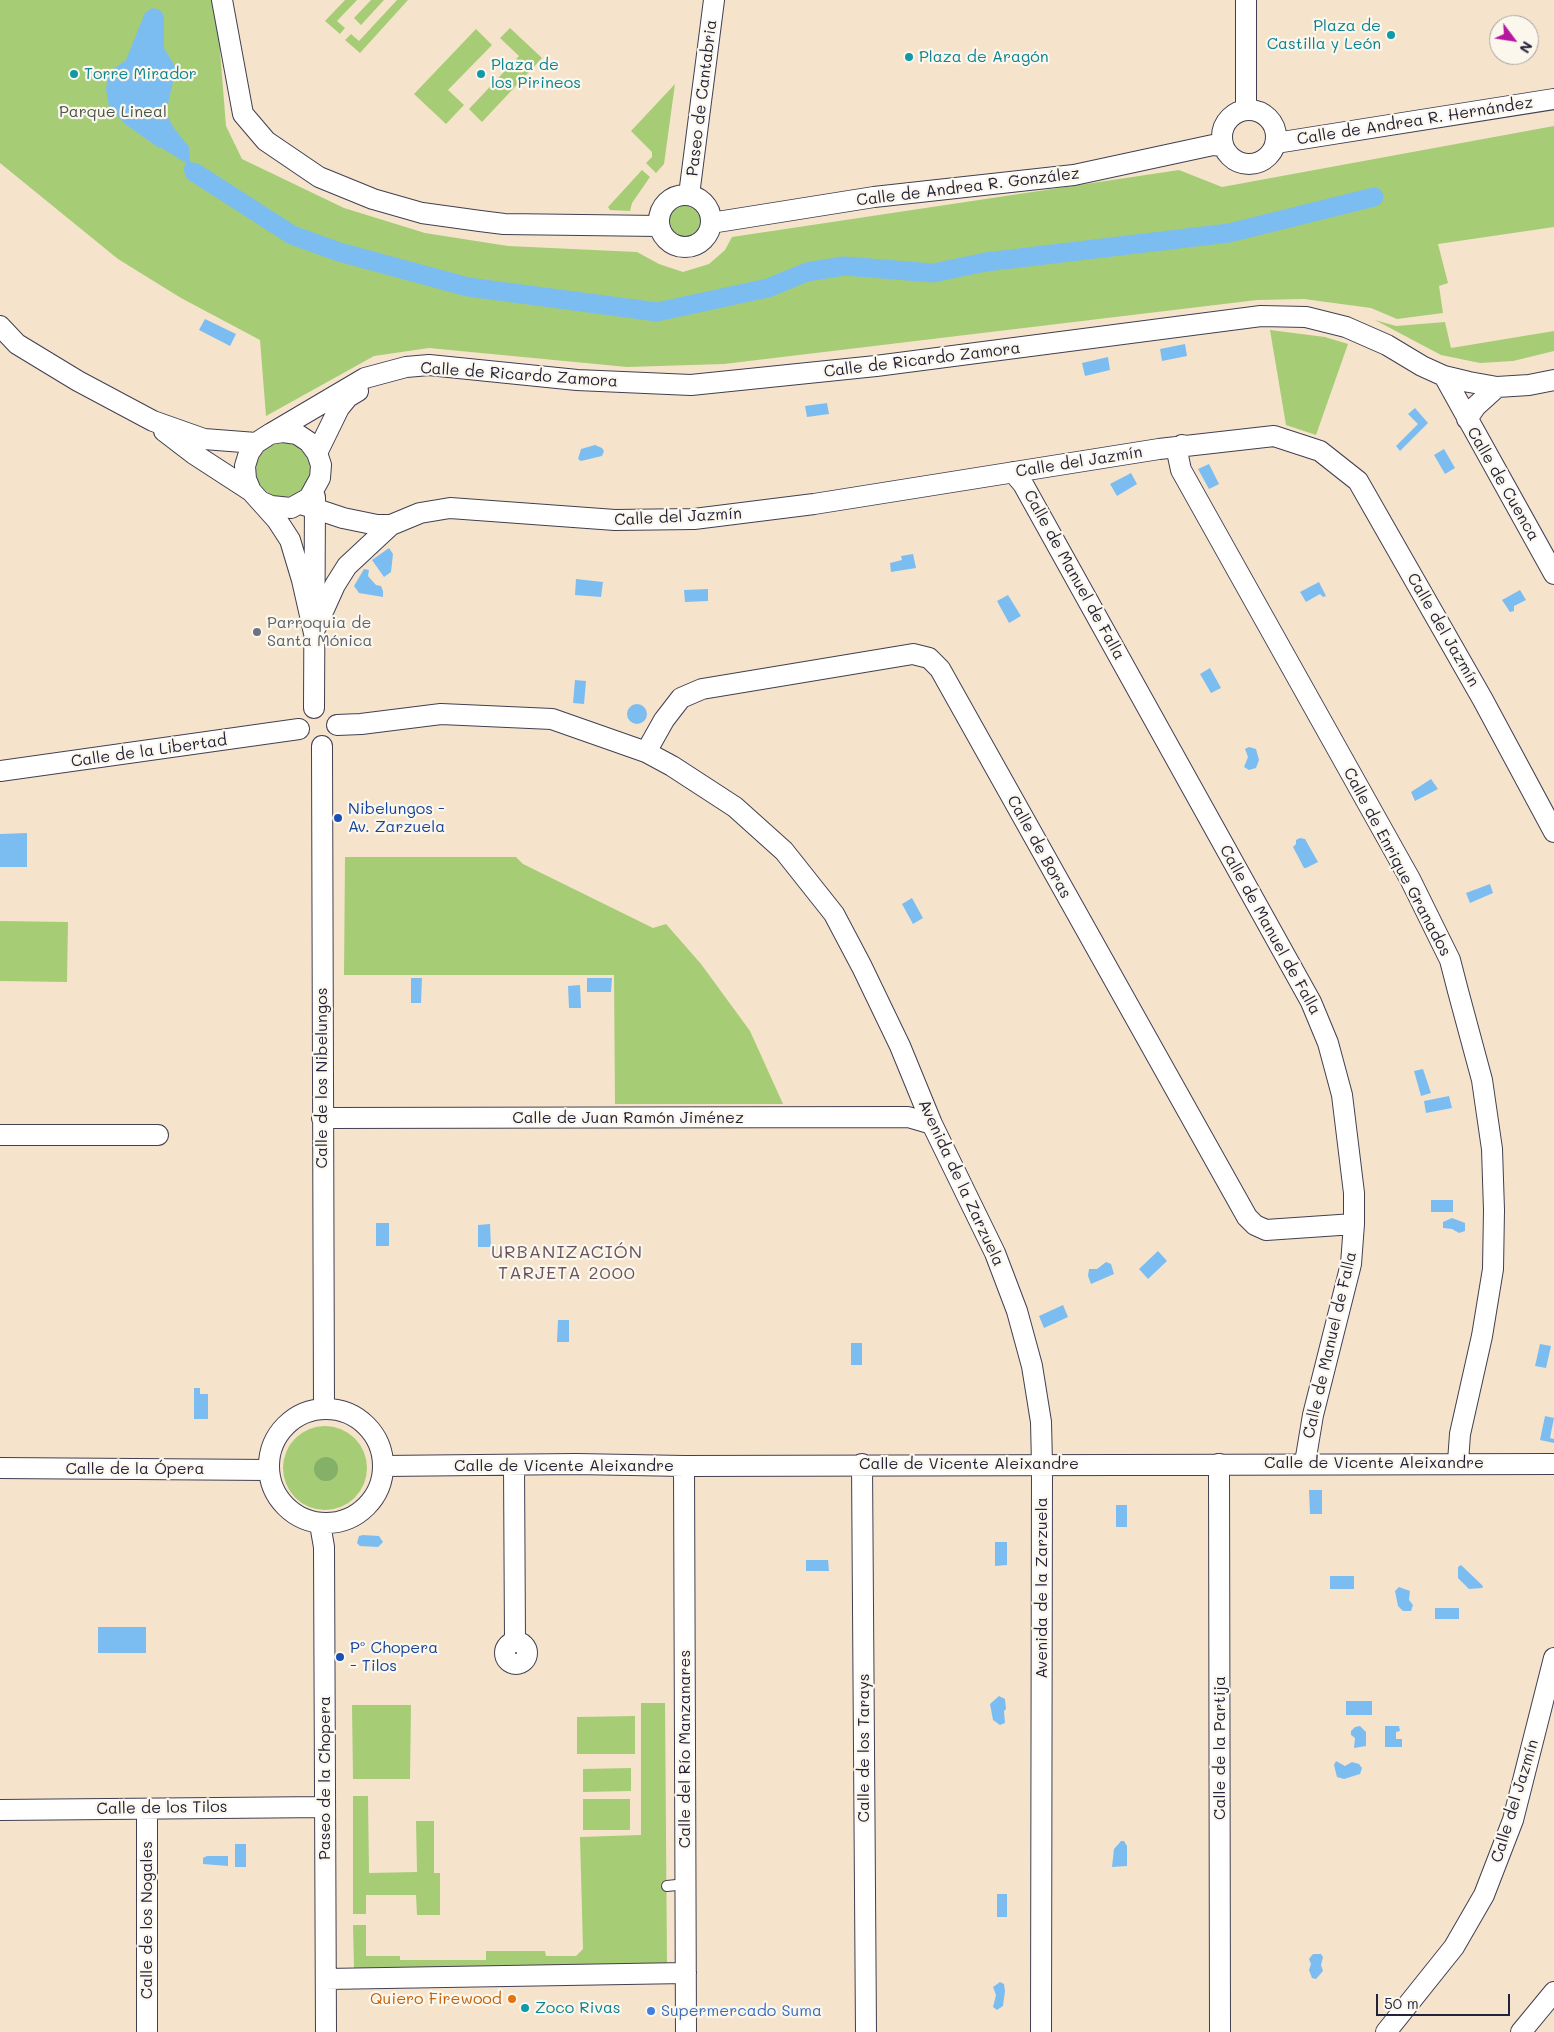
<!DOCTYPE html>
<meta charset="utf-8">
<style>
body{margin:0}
#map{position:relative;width:1554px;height:2032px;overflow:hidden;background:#f5e4cb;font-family:Mali,sans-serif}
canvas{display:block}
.north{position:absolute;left:1489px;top:15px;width:50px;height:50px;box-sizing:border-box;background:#fbf7ec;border:1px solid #a4a2a5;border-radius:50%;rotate:121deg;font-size:14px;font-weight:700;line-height:20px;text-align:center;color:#22223b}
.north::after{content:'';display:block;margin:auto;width:18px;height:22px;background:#b5179e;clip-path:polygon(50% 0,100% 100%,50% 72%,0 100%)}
.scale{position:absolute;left:1376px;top:1994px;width:134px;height:22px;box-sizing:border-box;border:2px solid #22223b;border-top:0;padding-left:6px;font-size:15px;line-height:18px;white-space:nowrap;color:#22223b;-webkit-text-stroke:4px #fbf7ec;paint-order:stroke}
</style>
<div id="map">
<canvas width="1554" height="2032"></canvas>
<div class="north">N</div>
<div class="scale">50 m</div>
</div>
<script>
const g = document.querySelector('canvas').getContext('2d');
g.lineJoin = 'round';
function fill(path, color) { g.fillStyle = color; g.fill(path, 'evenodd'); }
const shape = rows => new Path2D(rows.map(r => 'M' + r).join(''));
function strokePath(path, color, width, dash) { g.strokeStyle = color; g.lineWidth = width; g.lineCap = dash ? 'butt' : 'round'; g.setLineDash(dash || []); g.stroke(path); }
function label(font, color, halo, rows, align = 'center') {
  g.font = font + ' Mali,sans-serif'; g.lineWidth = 4.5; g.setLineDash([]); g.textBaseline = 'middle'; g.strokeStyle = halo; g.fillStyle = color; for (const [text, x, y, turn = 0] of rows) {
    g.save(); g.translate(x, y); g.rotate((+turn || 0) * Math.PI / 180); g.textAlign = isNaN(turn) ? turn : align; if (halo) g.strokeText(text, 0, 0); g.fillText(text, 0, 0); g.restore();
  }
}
fill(shape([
 [0,0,216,0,226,126,242,159,344,208,425,233,508,246,637,252,659,264,683,272,709,264,725,250,732,237,1179,170,1222,187,1554,126,1554,227,1438,244,1448,283,1439,286,1443,313,1397,319,1371,308,1304,299,1257,300,724,364,627,367,429,348,374,356,266,416,260,340,181,298,118,259,0,163],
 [345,0,357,0,337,21,345,28,340,34,325,21],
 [371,0,384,0,361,25,354,18],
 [397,0,408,0,360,53,345,40,351,34,359,41],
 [510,28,542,58,482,122,469,109,519,56,500,38],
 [476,29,492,45,448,90,464,105,446,124,414,94],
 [675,84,664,164,656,173,646,163,652,157,652,152,631,131],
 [642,170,650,177,632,203,630,211,610,210,608,207],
 '667 221a17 17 0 1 1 34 0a17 17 0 1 1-34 0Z',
 [1375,320,1396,326,1445,322,1451,348,1554,331,1554,351,1513,361,1480,363,1441,355],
 [1270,330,1325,337,1348,344,1316,435,1286,425],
 '256 470a27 27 0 1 1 54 0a27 27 0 1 1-54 0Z',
 [345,857,516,857,523,864,653,928,666,924,701,964,750,1031,783,1104,615,1104,614,975,344,975],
 [0,921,68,922,67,982,0,981],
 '283 1468a42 42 0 1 1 84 0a42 42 0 1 1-84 0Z',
 [641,1703,665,1703,667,1965,354,1968,353,1925,366,1925,366,1956,400,1956,400,1960,486,1960,486,1951,545,1951,546,1956,576,1956,583,1949,580,1837,641,1835],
 [352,1705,411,1705,410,1779,353,1779],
 [635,1716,635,1754,577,1754,577,1717],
 [631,1768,631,1791,583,1792,583,1769],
 [353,1796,368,1796,369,1873,417,1872,416,1821,434,1821,434,1873,440,1873,440,1915,417,1915,416,1895,366,1895,366,1914,353,1914],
 [583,1799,630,1799,630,1830,583,1830]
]), '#a6cc76');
fill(shape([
 '314 1469a12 12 0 1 1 24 0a12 12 0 1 1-24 0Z'
]), '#84b067');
fill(shape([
 [152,8,160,10,164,16,164,48,176,68,166,113,173,127,189,147,190,161,196,167,192,175,183,170,186,163,160,147,159,148,125,124,109,106,106,89,109,72,126,60,145,13],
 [205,319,236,334,230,346,199,330],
 [1185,344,1187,356,1162,361,1160,349],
 [1108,357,1110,370,1085,376,1082,363],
 [827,403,829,414,807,417,805,406],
 [1415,408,1428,423,1400,451,1396,446,1418,424,1408,414],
 [595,445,602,448,604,451,602,456,581,461,578,459,581,449],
 [1444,449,1455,468,1445,474,1434,455],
 [1209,464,1219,484,1209,489,1198,469],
 [1131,473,1137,484,1117,496,1110,484],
 [389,548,393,554,391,572,384,577,372,560],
 [913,554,916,568,891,572,890,563,902,560,901,556],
 [364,569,369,570,368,576,376,585,381,586,383,591,383,597,359,593,354,586],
 [576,579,603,582,601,597,575,595],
 [1319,582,1326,596,1323,597,1320,594,1306,602,1300,592],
 [708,589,708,601,685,602,684,590],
 [1520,590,1526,600,1514,606,1514,611,1510,612,1502,600],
 [1008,595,1021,616,1009,623,997,601],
 [1210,668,1221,688,1211,693,1200,674],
 [575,680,586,681,584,704,573,703],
 '627 714a10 10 0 1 1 20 0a10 10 0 1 1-20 0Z',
 [1249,747,1256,749,1259,760,1256,768,1249,770,1244,767,1248,757,1245,749],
 [1431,779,1438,789,1415,801,1411,792],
 [27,833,27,867,0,867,0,834],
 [1300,838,1305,839,1318,862,1306,868,1304,868,1293,847,1296,844,1296,840],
 [1490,884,1493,893,1470,903,1466,893],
 [912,898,923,918,913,924,902,904],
 [411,978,422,978,421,1003,411,1003],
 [587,978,612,978,611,992,587,992],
 [580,985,581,1008,569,1008,568,986],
 [1423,1069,1431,1093,1421,1096,1414,1071],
 [1449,1096,1452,1108,1426,1113,1424,1101],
 [1431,1200,1453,1200,1453,1212,1431,1212],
 [1452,1218,1465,1223,1465,1231,1459,1233,1452,1229,1443,1228,1443,1222],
 [376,1223,389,1223,389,1246,376,1246],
 [490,1224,491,1247,478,1247,478,1225],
 [1158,1251,1167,1261,1148,1279,1139,1269],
 [1106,1262,1111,1264,1114,1274,1091,1284,1088,1276,1089,1269,1097,1269],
 [1063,1305,1068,1317,1044,1328,1039,1316],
 [558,1320,569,1320,569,1342,557,1342],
 [851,1343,862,1343,862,1365,851,1365],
 [1540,1344,1551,1346,1546,1368,1535,1366],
 [194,1388,200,1388,200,1394,208,1394,208,1419,194,1419],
 [1545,1416,1554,1418,1550,1438,1554,1439,1554,1443,1540,1440],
 [1309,1490,1322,1490,1322,1514,1310,1514],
 [1116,1505,1127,1505,1127,1527,1116,1527],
 [363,1535,379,1536,383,1542,378,1547,360,1546,357,1543,359,1536],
 [995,1542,1007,1542,1007,1565,995,1566],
 [806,1560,828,1560,829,1571,806,1571],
 [1461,1565,1483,1586,1482,1588,1469,1589,1458,1578,1458,1567],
 [1330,1576,1354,1576,1354,1589,1330,1589],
 [1399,1587,1410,1591,1409,1600,1413,1605,1411,1611,1403,1611,1398,1606,1395,1591],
 [1435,1608,1459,1608,1459,1619,1435,1619],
 [98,1627,146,1627,146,1653,98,1653],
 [999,1696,1005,1699,1006,1709,1004,1711,1005,1723,1000,1725,993,1720,990,1704],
 [1346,1701,1372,1701,1372,1715,1346,1715],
 [1360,1726,1366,1732,1366,1746,1354,1748,1355,1738,1351,1735,1351,1731,1355,1727],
 [1385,1726,1399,1726,1400,1731,1396,1732,1396,1739,1402,1739,1402,1747,1385,1747],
 [1336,1761,1345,1766,1352,1762,1359,1764,1362,1768,1360,1774,1344,1779,1337,1777,1334,1765],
 [1121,1841,1124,1841,1127,1846,1127,1866,1112,1867,1114,1849],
 [235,1844,246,1844,246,1867,235,1867],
 [207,1856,228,1856,228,1866,203,1864,203,1858],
 [997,1894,1007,1894,1007,1917,997,1917],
 [1313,1954,1321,1954,1323,1957,1321,1965,1323,1971,1316,1979,1312,1978,1309,1970,1311,1964,1309,1959],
 [1000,1982,1004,1984,1005,1991,1003,2006,997,2010,993,2007,996,1995,993,1987]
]), '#7cbdf1');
strokePath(shape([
 [194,172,292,235,339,252,468,287,657,312,768,288,807,272,844,266,933,273,986,262,1229,233,1374,197]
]), '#7cbdf1', 19);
const lane = shape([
 [667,1886,686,1884]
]);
const street = shape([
 [222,0,243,114,266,141,319,177,373,199,422,213,480,221,504,224,659,226],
 '1222 137a27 27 0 1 1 54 0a27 27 0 1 1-54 0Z',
 [1246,110,1246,0],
 [1276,143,1554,99],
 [689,195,714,0],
 '659 221a26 26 0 1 1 52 0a26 26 0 1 1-52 0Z',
 [711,223,874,197,1074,175,1213,145,1223,146],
 [0,326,17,344,78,381,153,421,204,439,256,443],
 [1444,376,1554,574],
 [1467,419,1476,406,1497,387],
 [164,431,194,454,251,491],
 [270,434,365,378,406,367,429,365,577,380,691,385,876,366,1261,316,1306,317,1346,327,1387,345,1422,366,1444,376,1469,382,1497,387,1529,385,1554,380],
 [1182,445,1178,456,1181,470,1410,879,1450,960,1458,991,1482,1080,1492,1149,1494,1210,1493,1269,1482,1336,1460,1434,1458,1462],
 [317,453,339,408,348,397,358,391],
 [1013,472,1023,484,1311,1002,1328,1043,1342,1095,1354,1193,1354,1224,1351,1264,1313,1415,1305,1463],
 [262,502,271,506,291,508,309,498,320,478,321,465,317,453,309,442,297,434,283,432,270,434,256,443,249,453,245,466,246,479,251,491,277,520,290,540,302,580,314,633],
 [301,504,343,518,377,525,391,525,420,513,450,508,615,520,694,519,814,504,1159,449,1274,436,1320,451,1358,481,1483,700,1554,832],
 [316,627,335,585,347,566,391,525],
 [314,708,315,497],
 [337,725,361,724,441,714,552,719,646,752,672,766,735,807,784,851,834,914,862,967,900,1046,932,1124,995,1253,1017,1311,1032,1366,1041,1422,1042,1464,1041,2032],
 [322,746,324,1409],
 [646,752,664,720,681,698,702,689,913,654,929,658,940,669,1247,1217,1255,1225,1266,1230,1354,1224],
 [0,771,299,729],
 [322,1118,908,1117,932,1124],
 [0,1135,158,1135],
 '269 1466a57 57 0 1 1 114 0a57 57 0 1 1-114 0Z',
 [862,1464,866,2032],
 [1219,1464,1220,2032],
 [514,1465,515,1641],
 [383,1466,576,1464,684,1466,1554,1464],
 [684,1466,686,2032],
 [0,1468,269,1470],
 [320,1524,324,1547,326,2032],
 '505 1653a11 11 0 1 1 22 0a11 11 0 1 1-22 0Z',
 [147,1809,147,2032],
 [0,1810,325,1807],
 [326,1979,686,1973],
 [1386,2032,1454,1947,1484,1895,1513,1820,1554,1658],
 [1521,2032,1554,1992]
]);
strokePath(lane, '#423f51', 12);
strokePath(street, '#423f51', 22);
strokePath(lane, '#fff', 10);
strokePath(street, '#fff', 20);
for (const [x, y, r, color] of [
 [1391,35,5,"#0f9aa8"],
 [909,57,5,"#0f9aa8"],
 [74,74,5,"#0f9aa8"],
 [481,74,5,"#0f9aa8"],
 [257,632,5,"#6b7280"],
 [338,818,5,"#1a4fb4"],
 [340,1657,5,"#1a4fb4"],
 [512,1999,5,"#e8710a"],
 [525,2008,5,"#0f9aa8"],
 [651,2011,5,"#3f7fe0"]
]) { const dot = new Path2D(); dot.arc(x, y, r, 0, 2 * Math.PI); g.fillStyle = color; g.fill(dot); strokePath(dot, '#fbf7ec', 2); }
label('16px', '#0d838f', '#fbf7ec', [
 ["Plaza de",1381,26,"right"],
 ["Castilla y León",1381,44,"right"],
 ["Plaza de Aragón",919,57],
 ["Plaza de",491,65],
 ["los Pirineos",491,83],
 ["Torre Mirador",84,74],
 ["Zoco Rivas",535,2008]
], 'left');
label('16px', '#22223b', '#fbf7ec', [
 ["Paseo de Cantabria",702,98,-83],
 ["Calle de Andrea R. Hernández",1415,121,-9],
 ["Calle de Andrea R. González",968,187,-7],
 ["Calle de Ricardo Zamora",922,360,-7],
 ["Calle de Ricardo Zamora",519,375,4],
 ["Calle del Jazmín",1079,462,-9],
 ["Calle de Cuenca",1503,484,60],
 ["Calle del Jazmín",678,517,-3],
 ["Calle de Manuel de Falla",1074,575,61],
 ["Calle del Jazmín",1443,630,60],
 ["Calle de la Libertad",149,751,-8],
 ["Calle de Boras",1039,847,61],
 ["Calle de Enrique Granados",1397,862,62],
 ["Calle de Manuel de Falla",1270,930,61],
 ["Calle de los Nibelungos",322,1078,-90],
 ["Calle de Juan Ramón Jiménez",628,1118],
 ["Avenida de la Zarzuela",961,1183,65],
 ["Calle de Manuel de Falla",1330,1345,-77],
 ["Calle de Vicente Aleixandre",1374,1463],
 ["Calle de Vicente Aleixandre",969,1464],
 ["Calle de Vicente Aleixandre",564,1466],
 ["Calle de la Ópera",135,1469],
 ["Avenida de la Zarzuela",1042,1588,-90],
 ["Calle de los Tarays",864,1748,-90],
 ["Calle de la Partija",1220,1748,-90],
 ["Calle del Río Manzanares",685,1749,-90],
 ["Paseo de la Chopera",325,1778,-90],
 ["Calle del Jazmín",1515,1801,-73],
 ["Calle de los Tilos",162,1808,-1],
 ["Calle de los Nogales",147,1920,-90]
]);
label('16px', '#4a554d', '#fbf7ec', [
 ["Parque Lineal",113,112]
]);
label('16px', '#5b616d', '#fbf7ec', [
 ["Parroquia de",267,623],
 ["Santa Mónica",267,641]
], 'left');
label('16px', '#164399', '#fbf7ec', [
 ["Nibelungos -",348,809],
 ["Av. Zarzuela",348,827],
 ["Pº Chopera",350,1648],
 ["- Tilos",350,1666]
], 'left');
label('16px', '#c56008', '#fbf7ec', [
 ["Quiero Firewood",502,1999]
], 'right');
label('16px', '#366cbe', '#fbf7ec', [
 ["Supermercado Suma",661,2011]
], 'left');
g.letterSpacing = '1px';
label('18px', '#68525f', '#fbf7ec', [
 ["URBANIZACIÓN",567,1252],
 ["TARJETA 2000",567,1273]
]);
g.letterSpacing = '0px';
</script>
